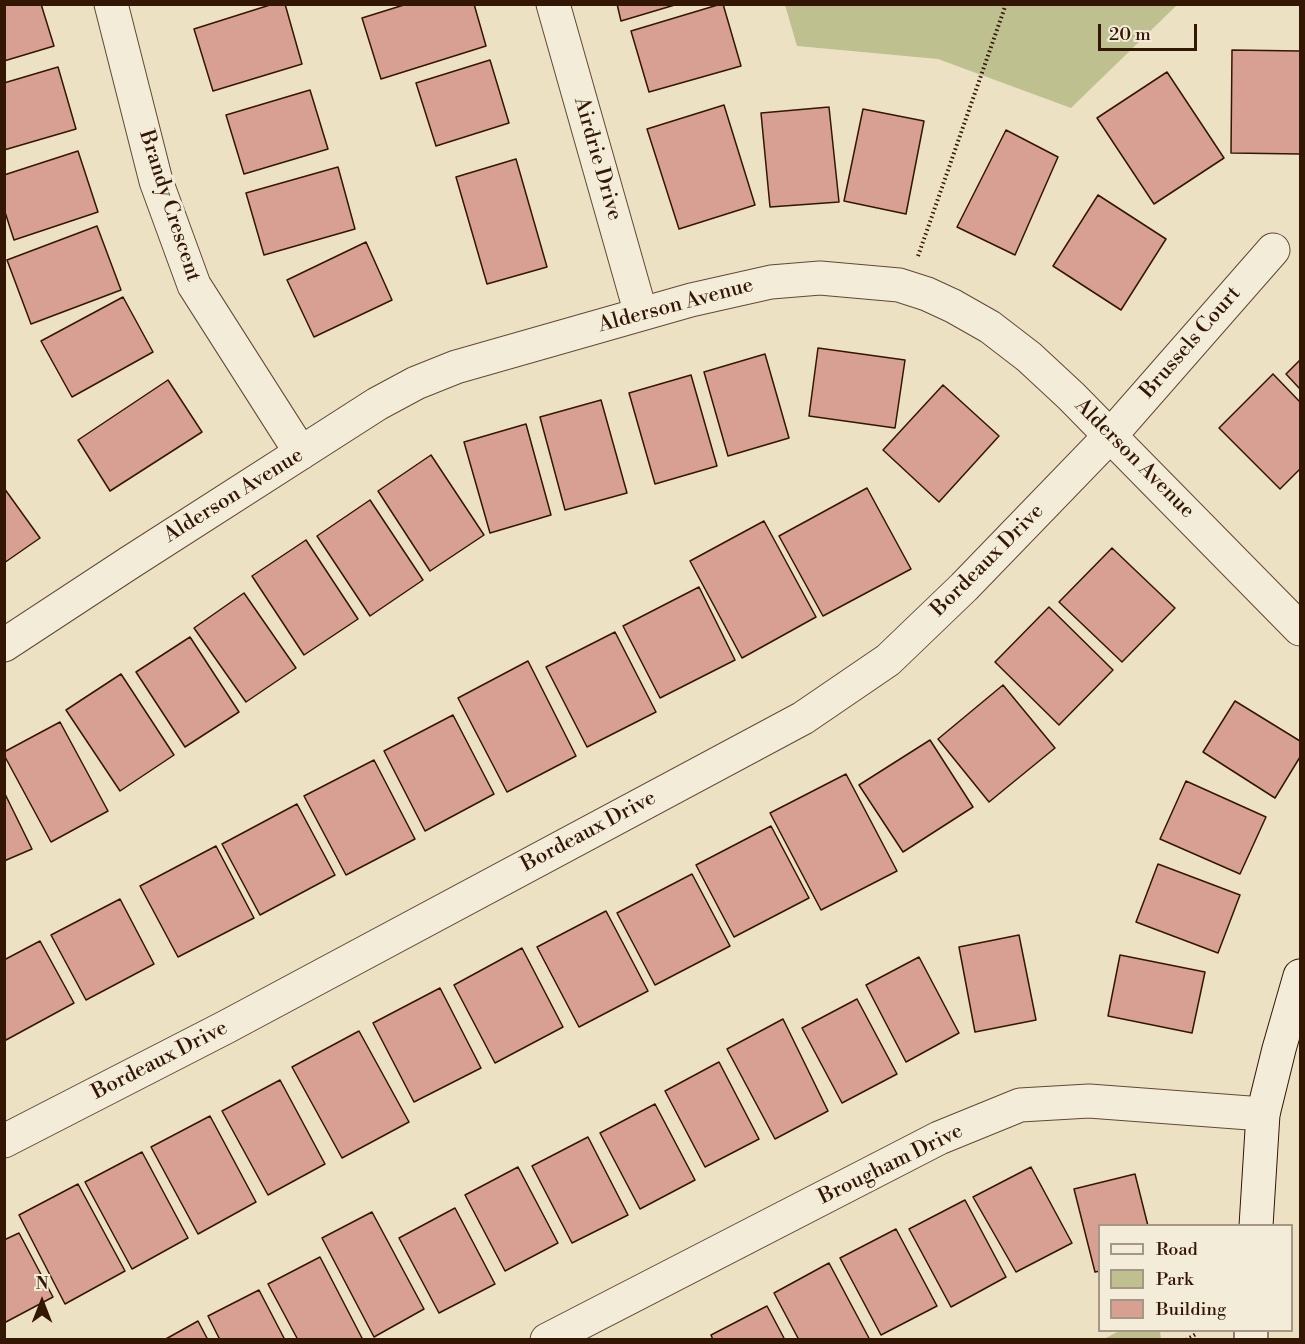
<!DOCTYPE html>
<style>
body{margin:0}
#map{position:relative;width:1305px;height:1344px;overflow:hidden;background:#ece1c3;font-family:"Libre Bodoni",serif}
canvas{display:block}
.frame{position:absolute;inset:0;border:6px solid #331604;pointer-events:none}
.legend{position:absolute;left:1098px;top:1224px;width:195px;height:108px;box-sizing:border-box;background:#f3ecd8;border:2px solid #a69683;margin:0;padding:8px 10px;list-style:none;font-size:18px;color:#331604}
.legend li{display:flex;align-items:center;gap:12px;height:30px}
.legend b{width:30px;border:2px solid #a69683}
.north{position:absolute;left:12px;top:1272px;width:60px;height:60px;-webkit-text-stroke:4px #f3ecd8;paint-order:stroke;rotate:0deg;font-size:16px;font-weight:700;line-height:24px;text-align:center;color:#331604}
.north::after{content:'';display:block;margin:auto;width:21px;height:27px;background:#331604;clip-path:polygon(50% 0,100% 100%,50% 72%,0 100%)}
.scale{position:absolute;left:1098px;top:24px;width:99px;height:27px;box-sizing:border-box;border:3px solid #331604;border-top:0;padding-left:8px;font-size:18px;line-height:21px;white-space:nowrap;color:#331604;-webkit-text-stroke:4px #f3ecd8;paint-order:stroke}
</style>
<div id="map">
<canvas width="1305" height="1344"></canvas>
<div class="frame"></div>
<ul class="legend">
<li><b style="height:8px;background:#f3ecd8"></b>Road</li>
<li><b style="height:16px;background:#bec18f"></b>Park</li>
<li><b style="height:16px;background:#d8a092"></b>Building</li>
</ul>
<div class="north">N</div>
<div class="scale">20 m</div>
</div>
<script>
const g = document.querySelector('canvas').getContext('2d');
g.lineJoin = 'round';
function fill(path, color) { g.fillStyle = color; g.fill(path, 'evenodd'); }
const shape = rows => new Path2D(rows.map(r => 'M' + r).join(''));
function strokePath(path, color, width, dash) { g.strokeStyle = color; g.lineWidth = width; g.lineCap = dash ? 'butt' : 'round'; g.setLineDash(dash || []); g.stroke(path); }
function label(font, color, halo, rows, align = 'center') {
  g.font = font + ' "Libre Bodoni",serif'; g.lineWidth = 6; g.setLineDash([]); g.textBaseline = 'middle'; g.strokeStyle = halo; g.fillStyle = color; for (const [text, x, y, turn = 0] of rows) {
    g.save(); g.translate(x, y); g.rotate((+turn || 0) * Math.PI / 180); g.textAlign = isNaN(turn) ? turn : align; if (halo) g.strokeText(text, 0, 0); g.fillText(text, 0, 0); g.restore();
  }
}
fill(shape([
 [785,5,785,4,1177,5,1071,108,938,59,797,46],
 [1121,1330,1160,1331,1161,1339,1104,1339]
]), '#bec18f');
const building = shape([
 [4,4,41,4,54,46,4,61,4,4],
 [273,4,285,4,302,64,213,91,194,29,273,4],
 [407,4,474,4,486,46,381,79,362,18,407,4],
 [617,4,678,4,621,21,617,4],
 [721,4,723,4,741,66,649,92,631,31,721,4],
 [1232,50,1300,51,1300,154,1231,153,1232,50],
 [490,60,509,123,436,146,416,83,490,60],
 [58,67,76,129,4,150,4,83,58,67],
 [1167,72,1224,158,1154,204,1097,118,1167,72],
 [310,90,328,149,244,174,226,115,310,90],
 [724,105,755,205,679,229,647,129,724,105],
 [829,107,839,202,770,207,761,113,829,107],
 [863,109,924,121,906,214,844,201,863,109],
 [1006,130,1058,157,1015,255,957,227,1006,130],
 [78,151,98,212,14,240,4,209,4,175,78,151],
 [516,159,547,267,487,284,456,177,516,159],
 [338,167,355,229,264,255,246,193,338,167],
 [1098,195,1166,239,1121,310,1053,266,1098,195],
 [97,226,121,290,31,324,7,260,97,226],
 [366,242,392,300,314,337,287,280,366,242],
 [123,297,153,352,72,397,41,341,123,297],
 [818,348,905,360,895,428,809,416,818,348],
 [765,354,789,438,728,456,704,372,765,354],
 [1300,360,1300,389,1286,374,1300,360],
 [1273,374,1300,402,1300,469,1280,489,1219,428,1273,374],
 [691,375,717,466,655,484,629,393,691,375],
 [168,380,202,432,110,491,78,440,168,380],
 [943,385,999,436,939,502,883,450,943,385],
 [601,400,627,493,565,510,540,417,601,400],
 [526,424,551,515,490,533,464,442,526,424],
 [431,455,484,535,430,571,378,491,431,455],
 [4,488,40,538,4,563,4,488],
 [867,488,911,569,823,616,779,536,867,488],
 [370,500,423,580,370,616,317,536,370,500],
 [764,521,816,617,742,658,690,561,764,521],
 [306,540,358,619,304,655,252,576,306,540],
 [1112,548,1175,608,1122,662,1059,602,1112,548],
 [699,587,735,660,660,698,623,626,699,587],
 [244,593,296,668,246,702,194,628,244,593],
 [1049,607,1113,670,1059,725,995,662,1049,607],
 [615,632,656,712,587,747,546,667,615,632],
 [190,637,239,712,185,747,136,672,190,637],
 [528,661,576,756,507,792,458,698,528,661],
 [121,674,174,755,120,791,66,710,121,674],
 [1003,685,1055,748,989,802,938,739,1003,685],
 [1235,701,1300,741,1300,757,1275,798,1203,752,1235,701],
 [453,715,494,794,425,831,384,751,453,715],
 [60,722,108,811,51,842,4,755,4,752,60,722],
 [930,740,973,807,903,852,859,785,930,740],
 [374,760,415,839,346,875,304,796,374,760],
 [846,774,897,871,821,910,770,813,846,774],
 [1186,781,1266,817,1240,874,1160,839,1186,781],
 [4,792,32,849,4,861,4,792],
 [297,804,335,875,260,915,222,844,297,804],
 [771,826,809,898,734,937,696,865,771,826],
 [216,846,254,918,178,957,140,886,216,846],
 [1158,864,1240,895,1218,953,1136,922,1158,864],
 [692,874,730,946,655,985,617,913,692,874],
 [120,899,154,964,86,1000,51,935,120,899],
 [606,911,648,991,579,1027,537,947,606,911],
 [1019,935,1036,1020,975,1032,959,947,1019,935],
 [40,941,74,1003,6,1040,4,1037,4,960,40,941],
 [522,948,563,1027,495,1063,454,985,522,948],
 [1120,955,1205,972,1192,1033,1108,1016,1120,955],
 [919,957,959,1033,906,1062,866,985,919,957],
 [440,988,481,1068,414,1102,373,1023,440,988],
 [857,999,897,1074,842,1103,802,1028,857,999],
 [783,1019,828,1111,775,1139,727,1049,783,1019],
 [359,1031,409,1122,342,1158,292,1067,359,1031],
 [719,1062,759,1139,705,1167,665,1091,719,1062],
 [280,1080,325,1164,268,1195,222,1111,280,1080],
 [655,1104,695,1180,640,1209,600,1133,655,1104],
 [210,1116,256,1202,198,1234,151,1147,210,1116],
 [588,1137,628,1215,572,1243,532,1166,588,1137],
 [142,1152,188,1238,132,1269,85,1182,142,1152],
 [518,1167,558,1243,505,1271,465,1195,518,1167],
 [1031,1167,1072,1243,1016,1272,973,1197,1031,1167],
 [1135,1174,1148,1226,1100,1226,1100,1271,1095,1272,1074,1189,1135,1174],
 [78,1184,125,1271,65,1304,19,1215,78,1184],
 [965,1200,1006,1277,951,1307,909,1229,965,1200],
 [455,1208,495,1284,439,1313,399,1238,455,1208],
 [372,1212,424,1309,374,1337,322,1238,372,1212],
 [896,1229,937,1306,881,1335,840,1258,896,1229],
 [19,1233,53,1297,4,1323,4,1240,19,1233],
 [320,1257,363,1340,298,1340,268,1284,320,1257],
 [829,1263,870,1340,799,1340,774,1293,829,1263],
 [259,1290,285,1340,220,1340,208,1316,259,1290],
 [767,1306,785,1340,713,1340,711,1335,767,1306],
 [198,1321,208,1340,164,1340,198,1321]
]);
fill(building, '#d8a092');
strokePath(building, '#331604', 1.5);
const street = shape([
 [111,4,156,181,194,285,301,453],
 [553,4,641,314],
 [4,645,129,563,377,404,416,383,456,367,691,300,771,282,820,278,899,285,927,294,953,306,990,327,1029,357,1071,396,1300,629],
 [4,1141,226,1027,803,718,888,660,964,587,1110,436,1273,250],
 [547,1340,939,1138,1020,1105,1089,1101,1263,1114]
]);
const secondary = shape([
 [1256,1226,1263,1114,1279,1049,1300,976],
 [1251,1340,1251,1330]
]);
strokePath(street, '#614934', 35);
strokePath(secondary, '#331604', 35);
strokePath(shape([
 [918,256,1006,4],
 [1186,1340,1196,1334]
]), '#331604', 4, [1.5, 3]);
strokePath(street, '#f3ecd8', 33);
strokePath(secondary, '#f3ecd8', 33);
label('21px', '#331604', '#f3ecd8', [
 ["Airdrie Drive",597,159,74],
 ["Brandy Crescent",169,206,72],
 ["Alderson Avenue",676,306,-15],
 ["Brussels Court",1191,343,-49],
 ["Alderson Avenue",1134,459,45],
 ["Alderson Avenue",234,496,-32],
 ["Bordeaux Drive",988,561,-45],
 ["Bordeaux Drive",589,832,-28],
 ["Bordeaux Drive",160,1061,-27],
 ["Brougham Drive",891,1165,-26]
]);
</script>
